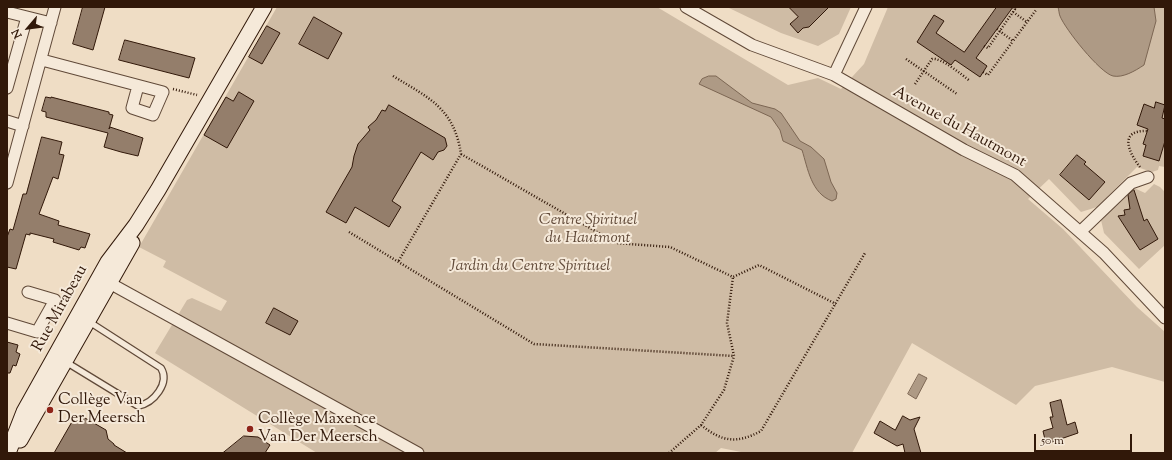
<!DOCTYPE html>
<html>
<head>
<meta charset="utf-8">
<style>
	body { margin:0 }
	#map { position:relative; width:1172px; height:460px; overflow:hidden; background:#efddc5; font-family:"Sorts Mill Goudy",serif }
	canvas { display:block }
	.frame { position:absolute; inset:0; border:8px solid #311809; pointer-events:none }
	.north { position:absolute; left:8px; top:8px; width:40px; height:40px; -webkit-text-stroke:3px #f5e9d9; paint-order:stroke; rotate:242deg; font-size:11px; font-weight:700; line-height:16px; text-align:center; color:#311809 }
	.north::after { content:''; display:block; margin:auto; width:14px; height:18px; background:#311809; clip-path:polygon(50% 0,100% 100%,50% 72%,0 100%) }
	.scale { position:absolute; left:1034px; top:434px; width:98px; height:18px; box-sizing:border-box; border:2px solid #311809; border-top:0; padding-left:5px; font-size:12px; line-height:14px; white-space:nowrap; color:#311809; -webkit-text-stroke:3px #f5e9d9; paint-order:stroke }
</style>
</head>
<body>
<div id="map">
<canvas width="1172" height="460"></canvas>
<div class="frame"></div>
<div class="north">N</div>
<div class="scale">50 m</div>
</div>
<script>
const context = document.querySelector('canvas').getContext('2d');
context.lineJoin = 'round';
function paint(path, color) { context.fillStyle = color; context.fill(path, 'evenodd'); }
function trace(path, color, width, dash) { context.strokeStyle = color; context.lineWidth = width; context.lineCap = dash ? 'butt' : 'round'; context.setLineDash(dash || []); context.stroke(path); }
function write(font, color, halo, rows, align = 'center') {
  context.font = font + ' "Sorts Mill Goudy",serif'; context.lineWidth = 4; context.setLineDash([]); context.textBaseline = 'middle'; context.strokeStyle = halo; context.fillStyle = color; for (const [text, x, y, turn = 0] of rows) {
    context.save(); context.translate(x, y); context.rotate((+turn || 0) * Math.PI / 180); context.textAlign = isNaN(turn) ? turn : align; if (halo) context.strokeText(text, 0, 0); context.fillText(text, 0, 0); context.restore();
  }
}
paint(new Path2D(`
	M277,7h380l131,78 30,-7 23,11 23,-25 24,-57h277v160l-6,-1 -1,4 -6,2 -15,-5 -40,40 -16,5 -32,-33 -21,20 35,30 74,78 28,25v50l-53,-15 -77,19 -19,19 -104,-62 -60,110h-106l-25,-5 -6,5h-398l-162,-100 32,-53 5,-2 29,13 6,-10 -64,-34 3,-6 -27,-14z
	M727,7h124l-12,27 -21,12 -37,-13z
	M1154,184l6,3 5,5v53l-26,24 -35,-36 -3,-13 33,-32 11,5z`), '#cfbca5');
const water = new Path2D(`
	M1058,7h96l2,14 -12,44c-9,6 -21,13 -31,11 -13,-3 -48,-47 -53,-60 -1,-2 -1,-6 -2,-9z
	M709,76h7l36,27 23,6 6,4 19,28 11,6 13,12 7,23 6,11 -1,6 -4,2c-21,-8 -24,-32 -30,-51l-19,-9 -3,-11 -9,-13 -72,-33 3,-5z
	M919,374l8,4 -11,21 -8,-5z`);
paint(water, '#ae9a85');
trace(water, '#7c6653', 1);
const building = new Path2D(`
	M83,7h22l-12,43 -20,-6z
	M789,7h40l-20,20 -6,1 -5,5 -8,-9 8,-7z
	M997,7h16l-37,51 11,8 -7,11 -25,-17 -4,5 -34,-23 17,-27 10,6 -8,12 28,19z
	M314,17l28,16 -14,26 -29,-15z
	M267,26l13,7 -18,31 -13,-7z
	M125,40l70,18 -6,20 -70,-18z
	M239,92l15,9 -27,47 -23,-13 22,-38 7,4z
	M46,97l5,1v-1l58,15v2l4,1 -4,14 1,-2 33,11 -5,18 -17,-4 -17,-5 4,-14 -62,-16v-5l-4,-1z
	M1156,102l9,3 -3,13 3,1v22l-6,20 -16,-5 3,-11 -3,-1 5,-15 -11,-4 7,-21 10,4z
	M389,105l56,33 2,8 -3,4 -6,2 -5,8 -12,-8 -29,49 9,6 -12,20 -34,-20 -9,16 -20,-11 26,-45 2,-11 4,-12 12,-14 -2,-3 8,-7 6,-10 3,1z
	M42,137l20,5 -3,12 5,1 -6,24 -5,-2 -14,37 20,7 -1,4 32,9 -5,14 -4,-1 -2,3 -26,-8 1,-3 -24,-6v2l-4,-1 -10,35 -9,-2v-30l3,-8 3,1 10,-36h3z
	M1077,155l9,7 -2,2 21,18 -16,18 -29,-25z
	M1134,190l10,31 3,-2 11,20 -18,11 -22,-34 7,-1 -1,-5 6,-1 -2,-14z
	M274,308l24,13 -8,14 -24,-12z
	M7,342l11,3 -2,7 4,2 -4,12 -3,-1 -3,8h-3z
	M1061,400l6,25 8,-3 3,11 -32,11 -3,-13 10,-3 -3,-11h3l-3,-14z
	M903,416l7,4 10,-3 -6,12 7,24h-16l-2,-9 -6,2 -23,-13 6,-12 15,9z
	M85,418l21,12 2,9 6,5v1l13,8h-73l19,-33z
	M244,436l14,1 12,8 -5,8h-42z`);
paint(building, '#947e6b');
trace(building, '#311809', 1);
const lane = new Path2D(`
	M66,362l72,44c16,-3 32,-23 23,-38l-73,-47`);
const street = new Path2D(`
	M686,7l66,38 82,30 130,75 51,25 89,78 61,65
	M7,12l44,11
	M42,60l121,32 -10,23 -21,-7 6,-22
	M834,75l32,-68
	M7,88l20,-71
	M7,121l16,5
	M7,183l48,-176
	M1081,231l50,-48 17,-6
	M104,280l314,173
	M7,323l30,9 18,-32 -27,-8`);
const secondary = new Path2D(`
	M20,440l112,-197
	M8,453l16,-41 84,-150 28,-37 22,-35 106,-183`);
trace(lane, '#604938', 8);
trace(street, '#604938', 13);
trace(secondary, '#311809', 17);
trace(new Path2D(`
	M1013,12l14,10
	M997,29l16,12 23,-31
	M984,46l4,2 27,-39 -2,-2
	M906,59l51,35
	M983,72l5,3 25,-34
	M393,76c36,22 61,32 68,78l-63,108
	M915,84l17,-25c9,-2 30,16 38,22
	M173,89l24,6
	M461,154l155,89 54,4 63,30 26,-12 77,39
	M1140,167c-11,-14 -22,-37 7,-36
	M349,232l185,112 200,12
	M701,425c21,17 36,19 60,6l104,-178
	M669,453l32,-28 23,-35 10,-34 -7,-33 6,-46`), '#311809', 2.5, [1, 2]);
trace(lane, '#f5e9d9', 5.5);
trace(street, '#f5e9d9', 11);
trace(secondary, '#f5e9d9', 15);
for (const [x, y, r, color] of [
	[50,410,4,"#8f2418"],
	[250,429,4,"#8f2418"]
]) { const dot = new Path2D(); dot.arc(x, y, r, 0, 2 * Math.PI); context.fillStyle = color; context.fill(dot); trace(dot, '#f5e9d9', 1.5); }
write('16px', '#311809', '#f5e9d9', [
	["Avenue du Hautmont",959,128,29],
	["Rue Mirabeau",61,309,-61]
]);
write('italic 16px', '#604938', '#f5e9d9', [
	["Centre Spirituel",588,221],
	["du Hautmont",588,239],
	["Jardin du Centre Spirituel",530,267]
]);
write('16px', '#311809', '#f5e9d9', [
	["Collège Van",58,401],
	["Der Meersch",58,419],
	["Collège Maxence",258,420],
	["Van Der Meersch",258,438]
], 'left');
</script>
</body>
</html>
